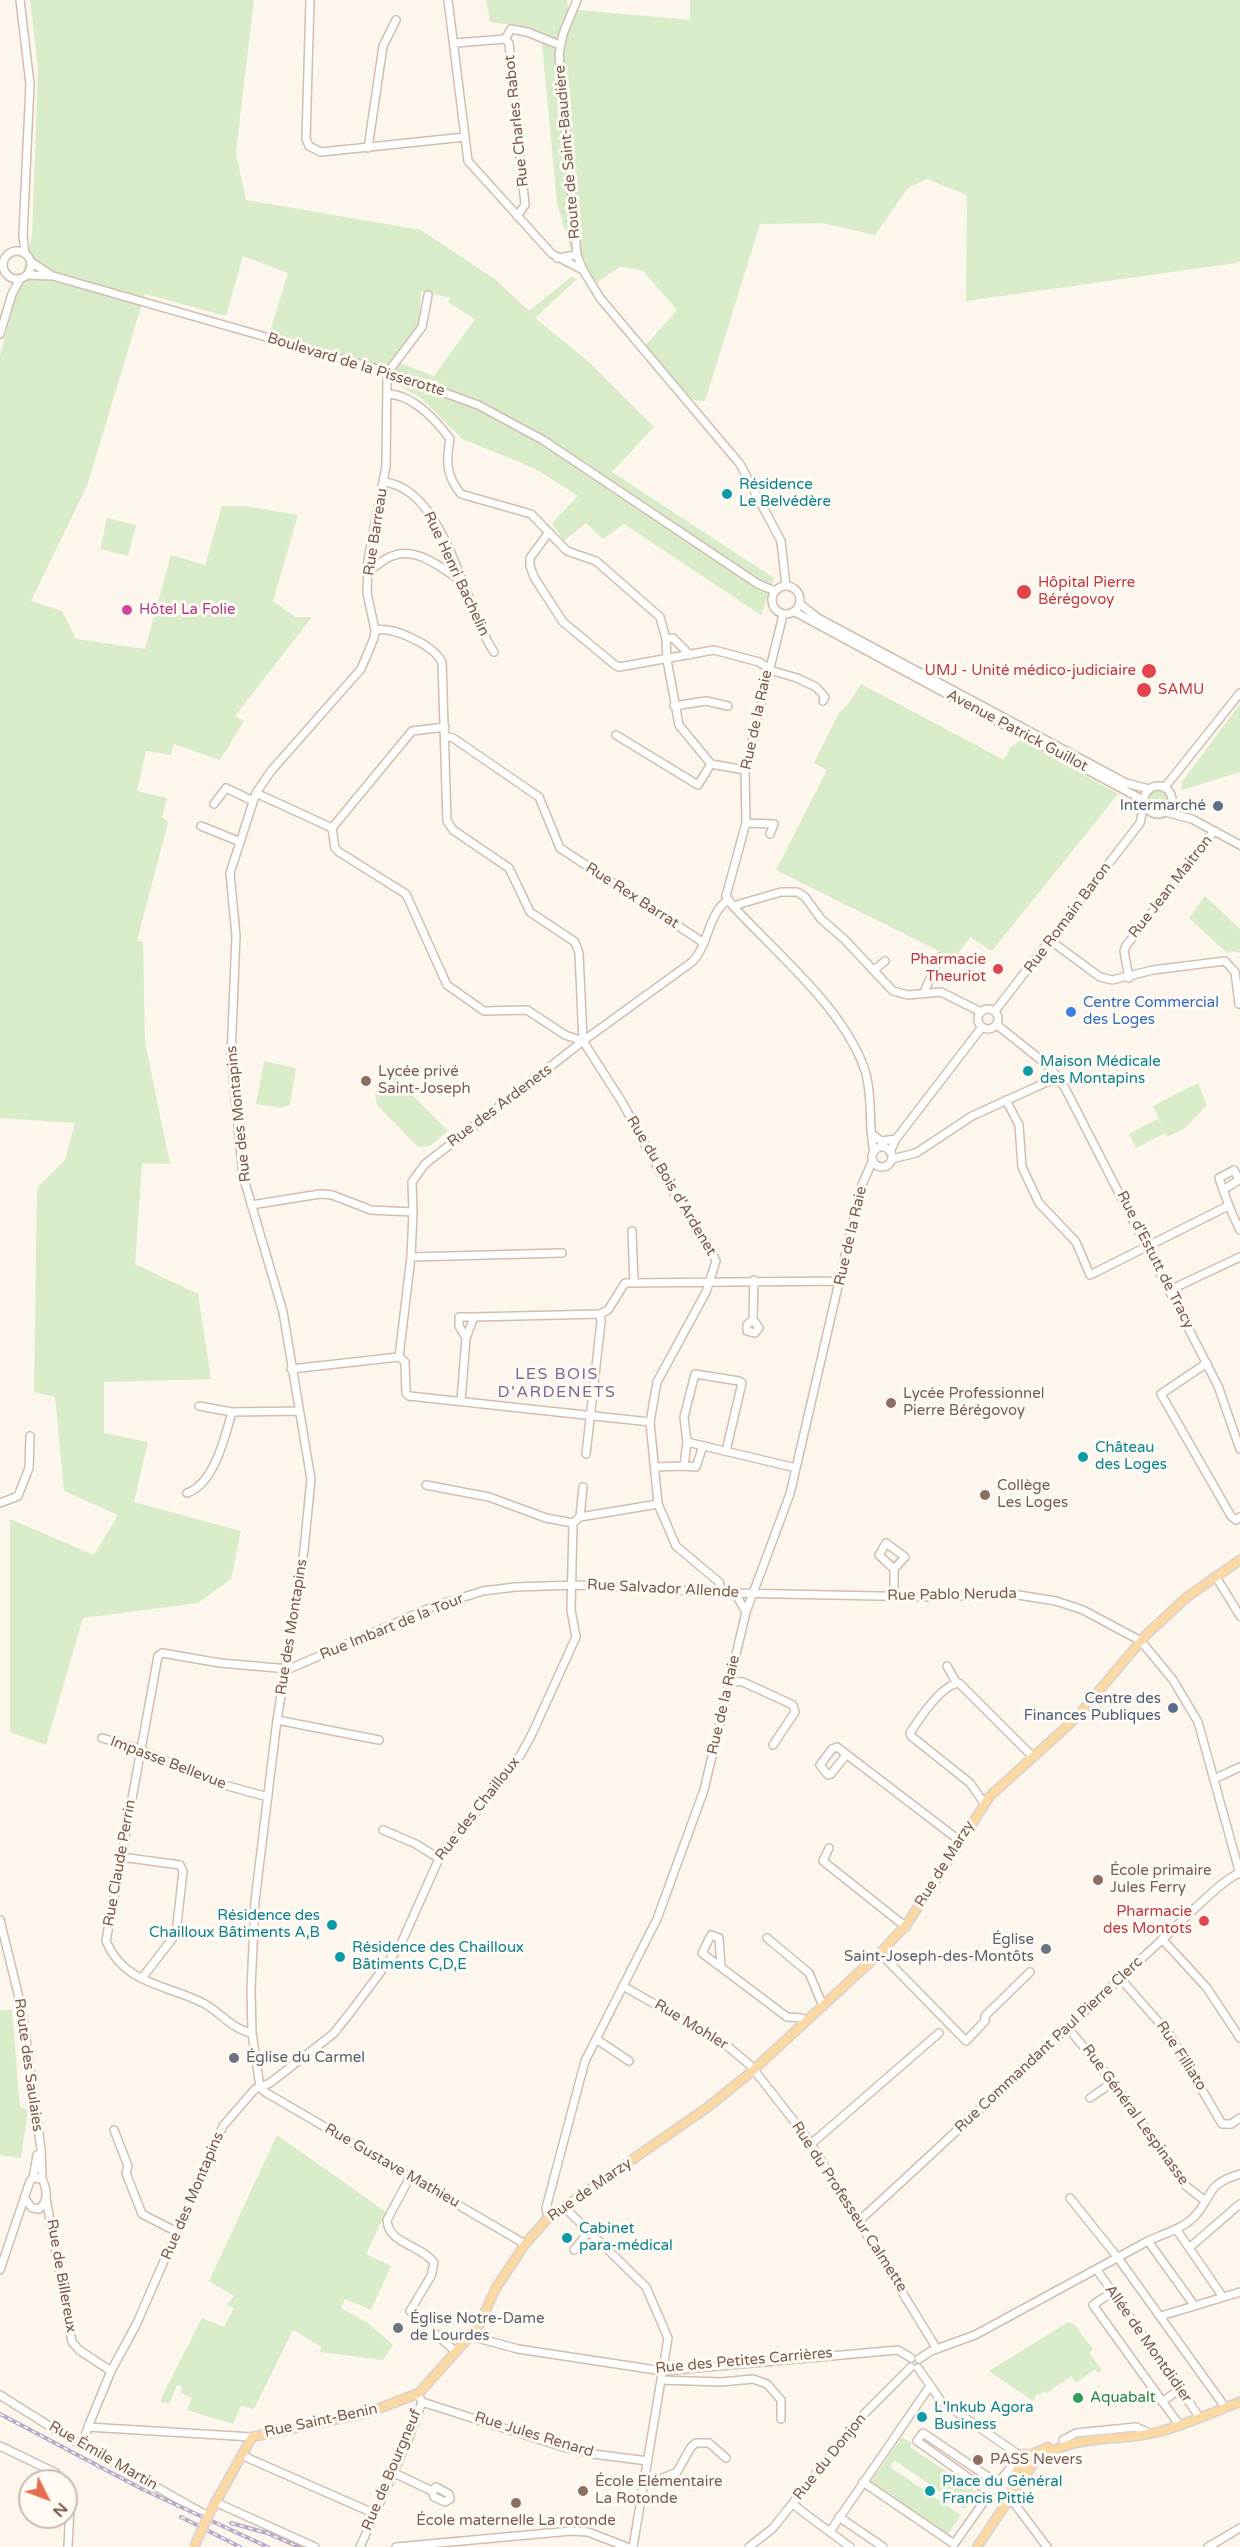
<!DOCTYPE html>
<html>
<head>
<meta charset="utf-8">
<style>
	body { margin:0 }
	#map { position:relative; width:1240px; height:2547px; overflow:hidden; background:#fdf6ec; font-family:"Varela Round",sans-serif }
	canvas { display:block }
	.north { position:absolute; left:18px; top:2469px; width:60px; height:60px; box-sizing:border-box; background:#fffaf3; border:2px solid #cabbb1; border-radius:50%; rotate:132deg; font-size:16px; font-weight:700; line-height:24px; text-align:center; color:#7a5c4d }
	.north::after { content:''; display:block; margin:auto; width:21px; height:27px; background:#e76f51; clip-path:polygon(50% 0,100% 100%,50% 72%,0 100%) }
</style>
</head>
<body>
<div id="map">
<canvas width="1240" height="2547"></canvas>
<div class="north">N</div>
</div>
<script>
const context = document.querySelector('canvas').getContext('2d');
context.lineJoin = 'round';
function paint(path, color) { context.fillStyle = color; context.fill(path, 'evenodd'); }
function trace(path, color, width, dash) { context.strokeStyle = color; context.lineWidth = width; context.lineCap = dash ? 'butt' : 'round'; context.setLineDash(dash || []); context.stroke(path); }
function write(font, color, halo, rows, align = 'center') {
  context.font = font + ' "Varela Round",sans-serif'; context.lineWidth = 6; context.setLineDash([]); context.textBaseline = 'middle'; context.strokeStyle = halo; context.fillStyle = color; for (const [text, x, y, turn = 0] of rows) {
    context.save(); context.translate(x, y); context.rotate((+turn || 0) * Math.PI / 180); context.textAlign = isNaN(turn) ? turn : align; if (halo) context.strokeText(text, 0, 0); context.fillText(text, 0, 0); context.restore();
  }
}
paint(new Path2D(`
	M30,0h224l-18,152 10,48 175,30 75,50 33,31 42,-34 6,2 -42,39 54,44 65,65 -42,45 162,106 -13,37 -137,-91 -21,15 -17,-16 -22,18 -12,-18 26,-27 -44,-28 -72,-29 -40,-40 -64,-39 -89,-26 19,-61 -45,-17 -17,60 -81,-22 -58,192 -56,115 31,10 14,28 69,10 26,-94 34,10 17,-59h24l52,9 -25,86 22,16h17l-77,99 9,5 -24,39 -46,-16 -3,11 -25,-4 -9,40 30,7 -5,19 6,5 -31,119 6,1 2,100 25,122 -28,-1 -7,101 63,30 13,85 -107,3v51l44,9 -14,60 107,29 -10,48 -33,24 -115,15 -37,127 -36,-13v-213l84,36 24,-40 -54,-24 -9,-94 -21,-5 3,-204 28,-28 10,-37 -75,-5v-763l32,-118 6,-168zM421,291l29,7 -1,5 26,16 -41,57 -40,-15 25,-36z
	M486,0h81l1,9 122,11v-20h550v261l-4,2 -270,38 1,-106 -40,-16 -19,9 -33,47 -53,-12 -62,1 -55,177 -12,-1 -48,-54 32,-36 -35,-40 -22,-3 -24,16 -26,-35 -13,-45 -16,-170 -19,-7 -32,-4z
	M107,518l29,7 -8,31 -28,-7z
	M861,684l143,76 7,-13 10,-7 97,54 -126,157 -22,-14 -12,17 -9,2 -173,-86 51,-100 -13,-7 25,-50 8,-7z
	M1240,704v68l-58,18 -1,-7z
	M1149 800a9 9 0 1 1 18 0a9 9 0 1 1-18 0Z
	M1205,896l35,33v24l-6,-2 -7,2 -38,-35z
	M264,1061l32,7 -6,37 -9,3 -25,-4z
	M391,1074l57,57 -18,15 -12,1 -41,-42 -2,-11z
	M1198,1083l9,22 -23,24 -17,8 -2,-4 -29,15 -7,-14 29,-15 6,10 -11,-23z
	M0,2010h12l8,97 8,3 -7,48 -21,-3z
	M277,2135l109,77 -20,42 25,12 -20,44 -26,-11 -4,9 27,15 25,22 -10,15 -63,-8 2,-5 -29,-17 -39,79 -13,-3 -8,18 -46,-14 5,-12 -11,-5 1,-7 -5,-1 -8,19 -8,-2v-4l41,-80 22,9 10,-19 -7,-3 7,-9 -25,-15z
	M1068,2322l6,2 19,25 -4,4 13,17 -4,3 -3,-4 -19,14 -5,-7 -24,17 -4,-2 -3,4 -3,-1 -4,7 -44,-30z
	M902,2437l10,6 -2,4 67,45 -12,17 -71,-49 -4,7 71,48 -16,23 -77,-52z`), '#d8ecc9');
const minor = new Path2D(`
	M20,0l10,84 -7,151 2,19
	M310,0l-4,139 3,7 12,6 144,-15
	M448,0l20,161 84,93 31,16
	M577,0l-14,34 -4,20 18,201 6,15 17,28 140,166 41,77 5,45
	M505,39l4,4 16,162 -8,11
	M505,39l6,-10 16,3 33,13
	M455,43l50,-4
	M368,148l15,-102 13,-26
	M3 265a14 14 0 1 1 28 0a14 14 0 1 1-28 0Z
	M557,258l20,-3
	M31,262l20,13
	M27,275l26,1 335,96 90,33 65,35 215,144 17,7
	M0,334l12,-40 8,-15
	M387,394c25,0 49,26 63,45 -4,22 -4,37 11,55l70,20 36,37 29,10 64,56 6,22 1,21 12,65 32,39 34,6
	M384,482c62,7 80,126 110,170
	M549,532l-19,26v8l4,11 29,45 52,43 4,2 95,-17 45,12 14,9 24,7 19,9 9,10 -2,4
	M368,570c8,-2 15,-11 24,-14 24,-10 50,12 69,25
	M772 600a14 14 0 1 1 28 0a14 14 0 1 1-28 0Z
	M800,604l18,14 308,165 23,6
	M795,612l348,188
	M783,615l-38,155 1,53 -20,73 7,10c43,47 115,106 133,168 7,26 2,52 8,78
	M375,630c20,-3 58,15 67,32l5,159 6,9 56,38 21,44 45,30 4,11 4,88 39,61 37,68 50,76 7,15 -10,31 -49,90 -7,40 8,82 18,42 43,36 3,9
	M666,639l7,-1 17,17
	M674,706l32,-5 22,5
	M616,735l82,50 13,-21
	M445,736l8,2 86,59 21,51 144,95
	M1144 800a14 14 0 1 1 28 0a14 14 0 1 1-28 0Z
	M1165,787l75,-94
	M256,793l76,35
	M214,804l12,-16 27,13
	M1165,812l27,7 48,26
	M746,823l28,1 -4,10
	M201,826l37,15
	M332,828l3,20 4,4 67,42 41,91 37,26 43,-1 38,25 18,6
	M332,828l80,-97 33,-4
	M733,906l48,-14h16l8,5 16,22 23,20 49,52 15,4 33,-3 40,20
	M1051,941l49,36 12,3 41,-10 72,-9 10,11 4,32
	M874,970l11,-9
	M1129,978l-5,-27 2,-5 88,-115
	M924,992l16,-35
	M978 1019a10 10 0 1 1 20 0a10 10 0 1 1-20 0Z
	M995,1011l145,-188 4,-19
	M997,1025l54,43 14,20 153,298 22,63
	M1006,1100l13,25 3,42 17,36 37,39 14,33 138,-69
	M872,1134l9,7 15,-2
	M872 1157a10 10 0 1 1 20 0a10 10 0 1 1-20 0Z
	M890,1152l6,-13 86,-112
	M892,1159l24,-6 56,-37 86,-39
	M1223,1190l16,-10 -5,-10 -15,8c6,18 12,35 21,52
	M251,1205l69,-11 12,1 39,15 42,2 -1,-30 13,-18 158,-123 109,-79c17,-17 16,-49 36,-62
	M632,1231l2,52
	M411,1257l151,-4
	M1170,1290l70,-33
	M600,1314l8,-4 17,-27 215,-2
	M753,1319l6,9 -4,5 -8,-2v-6l6,-6 1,-39
	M466,1338l-7,-12v-9h15
	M399,1357l6,5 1,31 3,3 241,26
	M1207,1363l-46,31 70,122 5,4 4,-3
	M291,1369l108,-12 12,-100 2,-45
	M461,1401l5,-63 8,-21 126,-3 1,8 -15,132
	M199,1406l33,6 67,-1
	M687,1442l109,26
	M684,1466l12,1 7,-21
	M655,1467l29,-1 3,-24 -3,-25 11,-43 44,7 3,2 -16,68
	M426,1485l63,12 57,21 27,5
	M187,1493c27,-9 38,-56 45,-81
	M0,1503l18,-7 11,-28 1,-32
	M580,1517l78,-13
	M1216,1577l24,39
	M735,1593l11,19
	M894,1596v-27l11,-12 -19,-14 -7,12 15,14
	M947,1666l9,16
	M729,1681l14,1 50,23 2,7 -22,33
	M277,1720l102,20
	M102,1738l34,10 81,35 51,14
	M846,1755l-15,19 -3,1 -8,-10 12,-16 5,-2 123,94
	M1214,1779l26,-12
	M984,1803l-14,-20 -59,-47 -1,-3c9,-14 32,-49 49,-50l73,73
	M383,1830l33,14 22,14
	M829,1848l-6,13 83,66
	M121,1857l59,8 3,6 -7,63 -34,44
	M0,1920l22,90 19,139 1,30
	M767,1938l42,35 14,33
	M1162,1939l45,49 33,50
	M880,1953l86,88 19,-20v-5l45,-44
	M721,1967l-2,-29 -8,-3 -9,18 85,64 15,1 4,4
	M1120,1978l50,57 52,89h9l9,-6
	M623,1986l103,59 25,21 57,73 129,210
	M1067,2027l46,55 73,104 18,14
	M252,2033c-19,-3 -31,-20 -47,-29 -37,-20 -80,-18 -99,-63l52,-285 4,-3 58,10 69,6 143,-62 51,-16 32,-4 61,-2 159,8 190,4 87,-3 44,7 27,9 58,31 32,39 25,42 42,152
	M596,2039l33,22
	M260,2087l-8,-54 -1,-43 4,-89 22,-181 27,-170 7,-71 -28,-167 -40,-136 -12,-120 5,-120 -6,-63 26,-80 15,-22 90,-102 13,-31 1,-8 -8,-37 1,-33 18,-94 1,-85 1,-9 34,-45 6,-32
	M260,2087l5,5 260,152
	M1090,2098l23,-16
	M114,2130l14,36 -2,7 16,41 35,18
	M811,2144l128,-111
	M410,2177l-23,43c1,24 35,25 47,43l-3,13 -21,35 46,41
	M33,2178l4,-23
	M46,2198l26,144 7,8 32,21
	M1070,2198l48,60 107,149
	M564,2207l82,80 22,51 -35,209
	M548,2218l-2,-10 39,-147 72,-142 47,-129 42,-178 44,-118 71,-307 12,-27
	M860,2220c102,-93 202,-189 304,-282 14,-13 60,-61 76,-65
	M1176,2229l47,68
	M1148,2241l46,64
	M1189,2248l51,-44
	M574,2250l15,-19
	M0,2270l30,-89 3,-3 9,1c5,10 7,22 -3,30l-7,-1 -6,-8
	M1097,2270l103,148
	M1112,2292l-19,13 87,121
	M1161,2316l79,-24
	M470,2336l48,13 145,22 235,-21 13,8
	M919,2359l12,-8 44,-16 173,-94c15,-7 34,-12 46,-24 19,-20 11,-33 46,-43
	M918,2368l23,33 78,54
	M661,2380l60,2 32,-3 14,5 14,16v19
	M0,2395l62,39 146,82
	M422,2402l141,45 30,7 55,7
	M1162,2402l18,-13
	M88,2427l23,-56 25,-46 87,-199 32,-37 15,-6 63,-49 17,-21 50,-67 42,-94 25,-28 54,-70 10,-18 45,-99 -5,-27 2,-87 7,-6 3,-30
	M1063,2440l13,-7 60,-6 13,6
	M82,2445l6,-18 164,10
	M0,2446l56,27 7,8
	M241,2455l132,58
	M392,2472l40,19 2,6 11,5 5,-3 -1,-5 -13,-7 -4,4
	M863,2482l91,62 36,-51 26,-32
	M644,2483l4,1 29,-12 14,-25 5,-4h13l17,15
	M66,2488l4,19 -2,40
	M990,2493l-73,-52 6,-8 74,50
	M1008,2499l6,4 33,44
	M215,2502l100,45
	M793,2504c19,16 38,28 57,43
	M839,2517l44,30
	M831,2530l99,-144
	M360,2547l48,-107 14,-38 -2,-4
	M396,2547l175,-16 17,1 39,15
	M749,2547l24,-19 87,-110 51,-51
	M1208,2547l32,-19`);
const major = new Path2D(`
	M1016 2462a8 8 0 1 1 16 0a8 8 0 1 1-16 0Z
	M1029,2455l19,-8
	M1032,2465c36,-33 82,-22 126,-33 28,-7 55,-20 82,-30
	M1011,2493l7,-26
	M208,2516l44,-79 115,-24 52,-20 59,-66 18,-39 29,-44 23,-26 160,-111 42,-34 130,-120 27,-29 83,-128 85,-77 72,-85 40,-37 53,-37
	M977,2547l54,-80`);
trace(minor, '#d1beb0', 10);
trace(major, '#dad1cd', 11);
trace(minor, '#fff', 7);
trace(major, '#fbd9a5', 8);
const rail = new Path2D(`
	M0,2414l142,75 126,58
	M181,2517l59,30
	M231,2523l36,10 32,14`);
trace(rail, '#b9a8c9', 4);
trace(rail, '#fffaf3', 1.5, [4.5]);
const majorBridge = new Path2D(`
	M194,2547l14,-31`);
trace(majorBridge, '#dad1cd', 11, []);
trace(majorBridge, '#fbd9a5', 8);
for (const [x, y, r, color] of [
	[727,494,6,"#0f9aa8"],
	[1024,592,8,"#e0444e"],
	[127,610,6,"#d1479c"],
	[1149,671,8,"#e0444e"],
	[1144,690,8,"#e0444e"],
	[1218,806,6,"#5c6f8a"],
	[998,969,6,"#e0444e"],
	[1071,1012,6,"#3f7fe0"],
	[1028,1071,6,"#0f9aa8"],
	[366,1081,6,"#8d6e63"],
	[891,1403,6,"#8d6e63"],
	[1083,1457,6,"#0f9aa8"],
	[985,1495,6,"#8d6e63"],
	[1173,1708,6,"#5c6f8a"],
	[1098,1880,6,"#8d6e63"],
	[1204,1921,6,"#e0444e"],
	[332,1925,6,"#0f9aa8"],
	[1046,1949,6,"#6b7280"],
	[340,1957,6,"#0f9aa8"],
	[234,2058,6,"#6b7280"],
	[567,2238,6,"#0f9aa8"],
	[398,2328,6,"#6b7280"],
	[1078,2398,6,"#2e9e5b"],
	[922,2417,6,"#0f9aa8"],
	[978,2460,6,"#8d6e63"],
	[583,2491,6,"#8d6e63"],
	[930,2491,6,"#0f9aa8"],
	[516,2503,6,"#8d6e63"]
]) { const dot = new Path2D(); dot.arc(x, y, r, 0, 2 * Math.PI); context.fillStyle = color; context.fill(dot); trace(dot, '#fffaf3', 2); }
write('15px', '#7a5c4d', '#fffaf3', [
	["Rue Charles Rabot",517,121,-96],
	["Route de Saint-Baudière",568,152,-95],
	["Boulevard de la Pisserotte",356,365,17],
	["Rue Barreau",376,532,-81],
	["Rue Henri Bachelin",456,574,65],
	["Rue de la Raie",757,720,-78],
	["Avenue Patrick Guillot",1017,731,28],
	["Rue Jean Maitron",1171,887,-52],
	["Rue Rex Barrat",632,896,33],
	["Rue Romain Baron",1068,918,-53],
	["Rue des Ardenets",500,1106,-37],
	["Rue des Montapins",239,1114,-96],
	["Rue du Bois d'Ardenet",671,1186,59],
	["Rue de la Raie",851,1236,-77],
	["Rue d'Estutt de Tracy",1155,1260,63],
	["Rue Salvador Allende",663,1589,3],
	["Rue Pablo Neruda",952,1595,-1],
	["Rue des Montapins",292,1627,-81],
	["Rue Imbart de la Tour",392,1627,-22],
	["Rue de la Raie",724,1705,-77],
	["Impasse Bellevue",168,1763,21],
	["Rue des Chailloux",478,1809,-52],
	["Rue Claude Perrin",120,1863,-80],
	["Rue de Marzy",945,1864,-58],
	["Rue Mohler",691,2025,31],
	["Rue Commandant Paul Pierre Clerc",1049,2045,-43],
	["Rue Filliato",1181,2056,57],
	["Route des Saulaies",28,2065,82],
	["Rue Général Lespinasse",1135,2115,54],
	["Rue Gustave Mathieu",392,2166,30],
	["Rue de Marzy",590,2190,-35],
	["Rue des Montapins",193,2196,-67],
	["Rue du Professeur Calmette",849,2207,57],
	["Rue de Billereux",61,2276,80],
	["Allée de Montdidier",1148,2344,55],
	["Rue des Petites Carrières",744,2361,-5],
	["Rue Saint-Benin",321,2421,-12],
	["Rue Jules Renard",534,2435,17],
	["Rue Émile Martin",103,2456,30],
	["Rue du Donjon",830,2457,-51],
	["Rue de Bourgneuf",392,2470,-67]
]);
write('15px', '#0d838f', '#fffaf3', [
	["Résidence",739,485],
	["Le Belvédère",739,502],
	["Maison Médicale",1040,1062],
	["des Montapins",1040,1079],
	["Château",1095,1448],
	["des Loges",1095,1465],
	["Résidence des",320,1916,"right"],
	["Chailloux Bâtiments A,B",320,1933,"right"],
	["Résidence des Chailloux",352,1948],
	["Bâtiments C,D,E",352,1965],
	["Cabinet",579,2229],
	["para-médical",579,2246],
	["L'Inkub Agora",934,2408],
	["Business",934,2425],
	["Place du Général",942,2482],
	["Francis Pittié",942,2499]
], 'left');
write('15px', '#be3a42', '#fffaf3', [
	["Hôpital Pierre",1038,583,"left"],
	["Bérégovoy",1038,600,"left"],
	["UMJ - Unité médico-judiciaire",1136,671],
	["SAMU",1158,690,"left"],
	["Pharmacie",986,960],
	["Theuriot",986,977],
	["Pharmacie",1192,1912],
	["des Montots",1192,1929]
], 'right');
write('15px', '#b23c85', '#fffaf3', [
	["Hôtel La Folie",139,610]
], 'left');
write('15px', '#4e5e75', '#fffaf3', [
	["Intermarché",1206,806],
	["Centre des",1161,1699],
	["Finances Publiques",1161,1716]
], 'right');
write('15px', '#366cbe', '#fffaf3', [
	["Centre Commercial",1083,1003],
	["des Loges",1083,1020]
], 'left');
write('15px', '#785e54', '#fffaf3', [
	["Lycée privé",378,1072],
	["Saint-Joseph",378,1089],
	["Lycée Professionnel",903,1394],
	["Pierre Bérégovoy",903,1411],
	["Collège",997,1486],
	["Les Loges",997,1503],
	["École primaire",1110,1871],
	["Jules Ferry",1110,1888],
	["PASS Nevers",990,2460],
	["École Elémentaire",595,2482],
	["La Rotonde",595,2499],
	["École maternelle La rotonde",516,2521,"center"]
], 'left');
write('15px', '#5b616d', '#fffaf3', [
	["Église",1034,1940,"right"],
	["Saint-Joseph-des-Montôts",1034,1957,"right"],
	["Église du Carmel",246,2058],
	["Église Notre-Dame",410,2319],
	["de Lourdes",410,2336]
], 'left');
write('15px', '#27864d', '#fffaf3', [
	["Aquabalt",1090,2398]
], 'left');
context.letterSpacing = '1.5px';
write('16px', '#846695', '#fffaf3', [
	["LES BOIS",557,1375],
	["D'ARDENETS",557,1393]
]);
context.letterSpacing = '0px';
</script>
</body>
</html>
